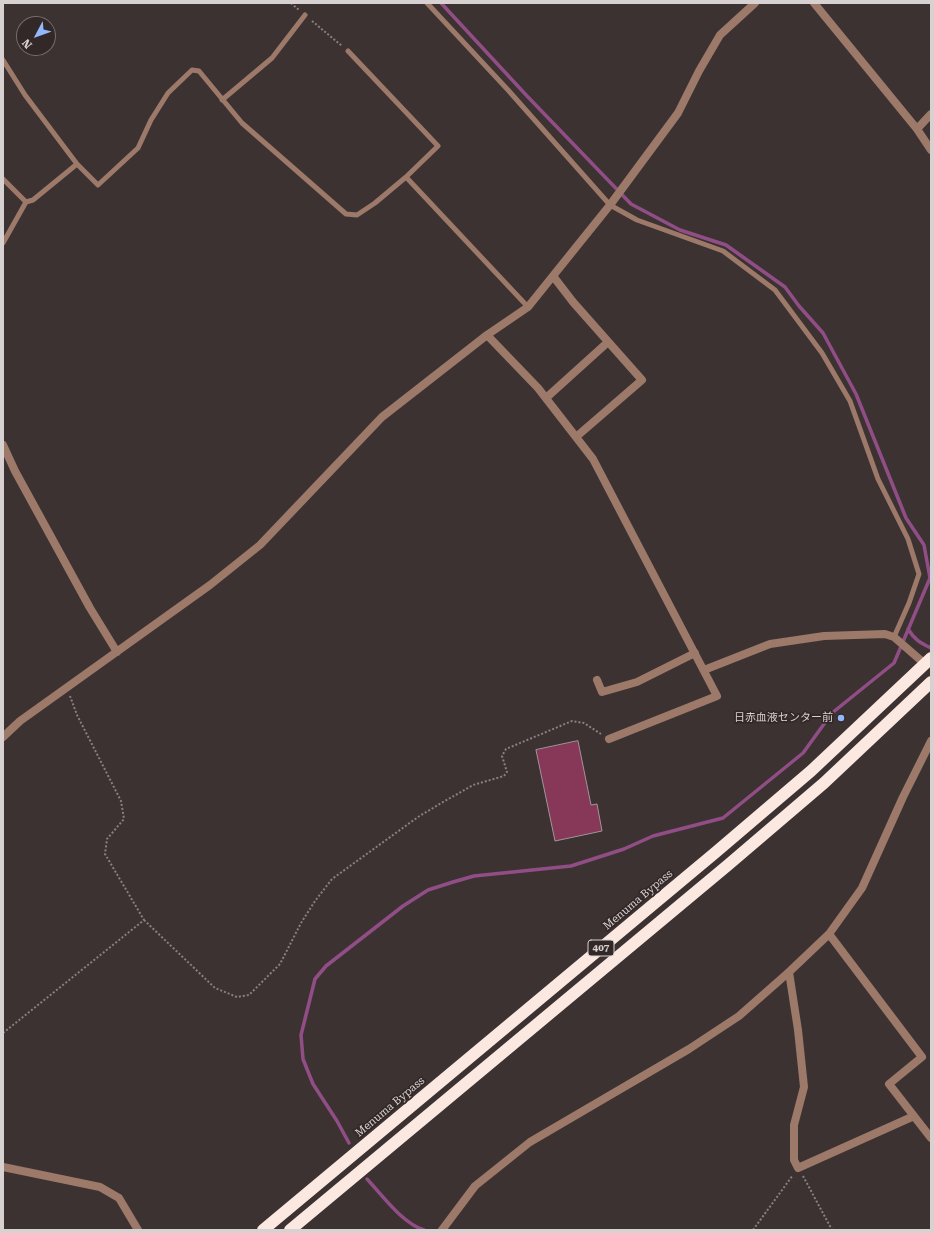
<!DOCTYPE html>
<html>
<head>
<meta charset="utf-8">
<style>
	body { margin:0 }
	#map { position:relative; width:934px; height:1233px; overflow:hidden; background:#3d3232; font-family:"Roboto Serif",serif }
	canvas { display:block }
	.frame { position:absolute; inset:0; border:4px solid #d8d1d1; pointer-events:none }
	.north { position:absolute; left:16px; top:16px; width:40px; height:40px; box-sizing:border-box; background:#332828; border:1px solid #756c6c; border-radius:50%; rotate:229deg; font-size:11px; font-weight:700; line-height:16px; text-align:center; color:#d8d1d1 }
	.north::after { content:''; display:block; margin:auto; width:14px; height:18px; background:#91b8fd; clip-path:polygon(50% 0,100% 100%,50% 72%,0 100%) }
</style>
</head>
<body>
<div id="map">
<canvas width="934" height="1233"></canvas>
<div class="frame"></div>
<div class="north">N</div>
</div>
<script>
const context = document.querySelector('canvas').getContext('2d');
context.lineJoin = 'round';
function trace(path, color, width, dash) { context.strokeStyle = color; context.lineWidth = width; context.lineCap = dash ? 'butt' : 'round'; context.setLineDash(dash || []); context.stroke(path); }
function paint(path, color) { context.fillStyle = color; context.fill(path, 'evenodd'); }
function write(font, color, halo, rows, align = 'center') {
  context.font = font + ' "Roboto Serif","Noto Sans JP",serif'; context.lineWidth = 3.5; context.setLineDash([]); context.textBaseline = 'middle'; context.strokeStyle = halo; context.fillStyle = color; for (const [text, x, y, turn = 0] of rows) {
    context.save(); context.translate(x, y); context.rotate((+turn || 0) * Math.PI / 180); context.textAlign = isNaN(turn) ? turn : align; if (halo) context.strokeText(text, 0, 0); context.fillText(text, 0, 0); context.restore();
  }
}
trace(new Path2D(`
	M908,629c6,10 12,14 23,19
	M349,1143l-12,-22 -24,-37 -10,-25 -2,-24 14,-56 11,-13 77,-60 25,-16 25,-8 21,-6 97,-10 53,-17 29,-13 70,-18 80,-65 29,-40 62,-50 36,-85 -6,-33 -18,-27 -50,-124 -33,-61 -24,-27 -14,-19 -59,-42 -46,-15 -49,-26 -104,-108 -86,-93
	M367,1179c15,16 35,44 57,51`), '#914e86', 3.5);
const building = new Path2D(`
	M578,741l13,64 6,-1 5,27 -47,10 -19,-91z`);
paint(building, '#873758');
trace(building, '#a29599', 1);
trace(new Path2D(`
	M291,3l8,7
	M312,21l30,25
	M144,920l71,68 22,9 12,-2 31,-31 21,-41 14,-22 17,-22 86,-62 20,-12 35,-20 31,-9 3,-4 -5,-16 4,-7 66,-28 12,2 17,11
	M3,1033l141,-113 -39,-66 2,-15 17,-20 -3,-18 -44,-86 -7,-19
	M803,1176l29,54
	M753,1230l40,-55`), '#898080', 2, [2, 2]);
trace(new Path2D(`
	M427,3l81,87 102,115 27,15 86,31 52,39 47,63 28,48 28,78 30,60 11,35 -10,29 -15,34
	M348,51l90,95 -32,31 122,130
	M3,60l22,35 52,69
	M222,100l50,-42 33,-43
	M3,179l23,23
	M3,243l23,-41 7,-2 44,-36 21,21 40,-37 13,-28 17,-27 24,-23 7,1 43,52 104,91 11,1 18,-12 31,-26`), '#9d7969', 5);
trace(new Path2D(`
	M814,3l103,126 14,21
	M917,129l14,-15
	M553,276l20,26 69,78 -66,57
	M487,335l51,53 55,71 124,237 -108,43
	M546,398l62,-56
	M3,445l12,26 75,137 27,44
	M704,670l66,-26 54,-8 61,-2 9,3 31,27
	M597,680l5,12 35,-10 58,-29
	M3,737l17,-16 190,-136 50,-40 122,-128 105,-82 41,-28 82,-102 68,-92 21,-42 21,-36 35,-32
	M829,934l93,123 -33,27 42,54
	M789,972l9,58 6,57 -10,38v35l4,8 116,-52
	M3,1167l97,20 19,11 19,32
	M442,1230l33,-44 55,-44 159,-93 50,-33 50,-44 40,-38 33,-46 41,-91 28,-56`), '#9d7969', 8);
trace(new Path2D(`
	M263,1230l453,-378 95,-81 120,-113
	M290,1230l438,-365 96,-82 107,-101`), '#fbe9e1', 12);
for (const [x, y, r, color] of [
	[841,718,4,"#91b8fd"]
]) { const dot = new Path2D(); dot.arc(x, y, r, 0, 2 * Math.PI); context.fillStyle = color; context.fill(dot); trace(dot, '#332828', 1.5); }
for (const [x, y, w] of [
	[601,948,26]
]) { const box = new Path2D(); box.roundRect(x - w / 2, y - 8, w, 16, 3); context.fillStyle = '#332828'; context.fill(box); trace(box, '#d8d1d1', 1); }
write('bold 10px', '#d8d1d1', null, [
	["407",601,948]
]);
write('11px', '#d8d1d1', '#332828', [
	["日赤血液センター前",833,718]
], 'right');
write('11px', '#d8d1d1', '#332828', [
	["Menuma Bypass",638,900,-40],
	["Menuma Bypass",390,1107,-40]
]);
</script>
</body>
</html>
